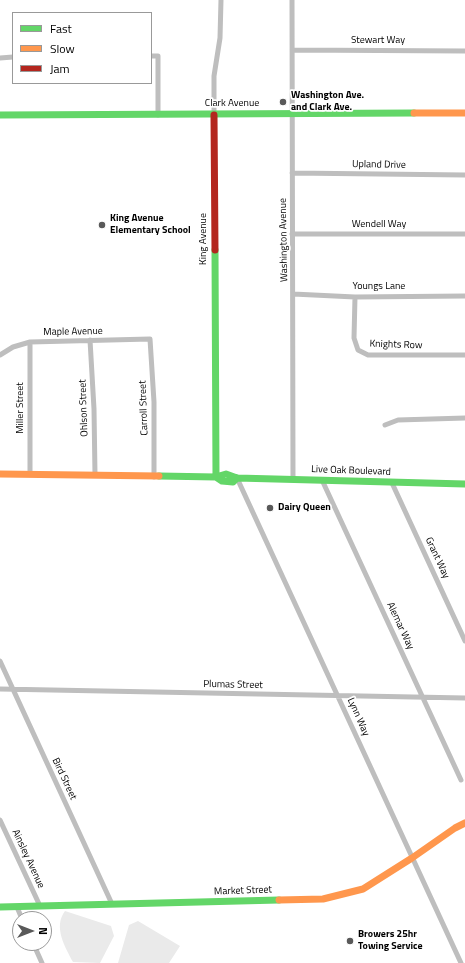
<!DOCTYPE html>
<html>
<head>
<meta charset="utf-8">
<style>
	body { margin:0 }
	#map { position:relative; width:465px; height:963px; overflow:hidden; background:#fff; font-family:"Titillium Web",sans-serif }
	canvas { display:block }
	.legend { position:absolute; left:12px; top:12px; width:140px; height:72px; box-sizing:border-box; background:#fff; border:1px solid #999; margin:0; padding:5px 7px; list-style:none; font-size:12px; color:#000 }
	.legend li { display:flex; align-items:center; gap:8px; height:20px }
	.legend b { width:20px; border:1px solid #999 }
	.north { position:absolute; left:12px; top:911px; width:40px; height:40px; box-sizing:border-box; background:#fff; border:1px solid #999; border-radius:50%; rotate:90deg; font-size:11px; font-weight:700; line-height:16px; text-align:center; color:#000 }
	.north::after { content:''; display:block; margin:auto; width:14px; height:18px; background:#595959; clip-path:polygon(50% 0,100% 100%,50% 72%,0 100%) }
</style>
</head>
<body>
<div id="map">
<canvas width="465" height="963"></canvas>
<ul class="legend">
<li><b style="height:5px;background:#63d668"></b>Fast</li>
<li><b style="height:5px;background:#ff974d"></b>Slow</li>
<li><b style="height:5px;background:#b3261e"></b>Jam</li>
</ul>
<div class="north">N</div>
</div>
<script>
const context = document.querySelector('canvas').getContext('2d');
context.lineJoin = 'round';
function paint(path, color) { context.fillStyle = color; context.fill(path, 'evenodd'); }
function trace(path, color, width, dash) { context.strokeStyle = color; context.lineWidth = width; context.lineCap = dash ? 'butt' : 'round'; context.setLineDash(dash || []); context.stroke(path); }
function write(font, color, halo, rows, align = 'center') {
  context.font = font + ' "Titillium Web",sans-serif'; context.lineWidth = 3.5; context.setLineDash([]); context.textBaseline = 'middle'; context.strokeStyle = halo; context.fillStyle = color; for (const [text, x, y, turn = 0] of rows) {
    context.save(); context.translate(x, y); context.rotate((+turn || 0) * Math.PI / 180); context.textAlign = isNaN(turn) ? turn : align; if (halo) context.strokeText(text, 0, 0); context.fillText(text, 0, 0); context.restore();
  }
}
paint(new Path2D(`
	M65,911l46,15 3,10 -14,27 -27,-1c-8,-15 -20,-35 -8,-51z
	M138,921l42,25 -11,17h-51l11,-38z`), '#eaeaea');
trace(new Path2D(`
	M292,0l1,479
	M292,50l173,1
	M151,56h7v59
	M0,58l13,-1
	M214,115v-39l6,-38 1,-38
	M292,173l173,2
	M292,234h173
	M293,294l62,3 110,-1
	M355,297l-1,41 4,12 10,5h97
	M90,340l4,69 1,66
	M30,342v132
	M0,355l13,-8 17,-5 120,-3 4,63v75
	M385,425l13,-5 67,-2
	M237,478l224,485
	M322,480l139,300
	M392,483l73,158
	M0,661l112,243
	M0,689l465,9
	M0,820l40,86
	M17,907l5,12
	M33,943l9,20`), '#bebebe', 5);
trace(new Path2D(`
	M0,115l414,-2
	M215,250l1,227
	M159,476l57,1 10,-3 11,4 228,6
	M216,477l6,4 11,1 4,-4
	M0,907l279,-7`), '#63d668', 7);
trace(new Path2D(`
	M414,113h51
	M0,474l159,2
	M279,900l44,-1 40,-10 49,-31 43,-30 10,-5`), '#ff974d', 7);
trace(new Path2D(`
	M214,115l1,135`), '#b3261e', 7);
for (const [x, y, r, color] of [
	[283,102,4,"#595959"],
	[102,225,4,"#595959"],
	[270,508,4,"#595959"],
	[350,941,4,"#595959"]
]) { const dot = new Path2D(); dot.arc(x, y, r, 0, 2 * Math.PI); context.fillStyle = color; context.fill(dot); trace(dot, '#fff', 1.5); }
write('10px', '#000', '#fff', [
	["Stewart Way",378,41],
	["Clark Avenue",232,104],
	["Upland Drive",379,165,1],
	["Wendell Way",379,225],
	["King Avenue",204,239,-90],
	["Washington Avenue",284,240,-91],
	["Youngs Lane",379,287],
	["Maple Avenue",73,332,-1],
	["Knights Row",396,345,2],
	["Miller Street",21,408,-90],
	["Ohlson Street",84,408,-92],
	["Carroll Street",144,408,-92],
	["Live Oak Boulevard",351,471,2],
	["Grant Way",437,558,65],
	["Alemar Way",400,626,65],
	["Plumas Street",233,685,1],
	["Lynn Way",358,717,66],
	["Bird Street",64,779,65],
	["Ainsley Avenue",28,859,65],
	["Market Street",243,891,-2]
]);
write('bold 10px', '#000', '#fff', [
	["Washington Ave.",291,96],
	["and Clark Ave.",291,108],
	["King Avenue",110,219],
	["Elementary School",110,231],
	["Dairy Queen",278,508],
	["Browers 25hr",358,935],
	["Towing Service",358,947]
], 'left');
</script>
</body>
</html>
